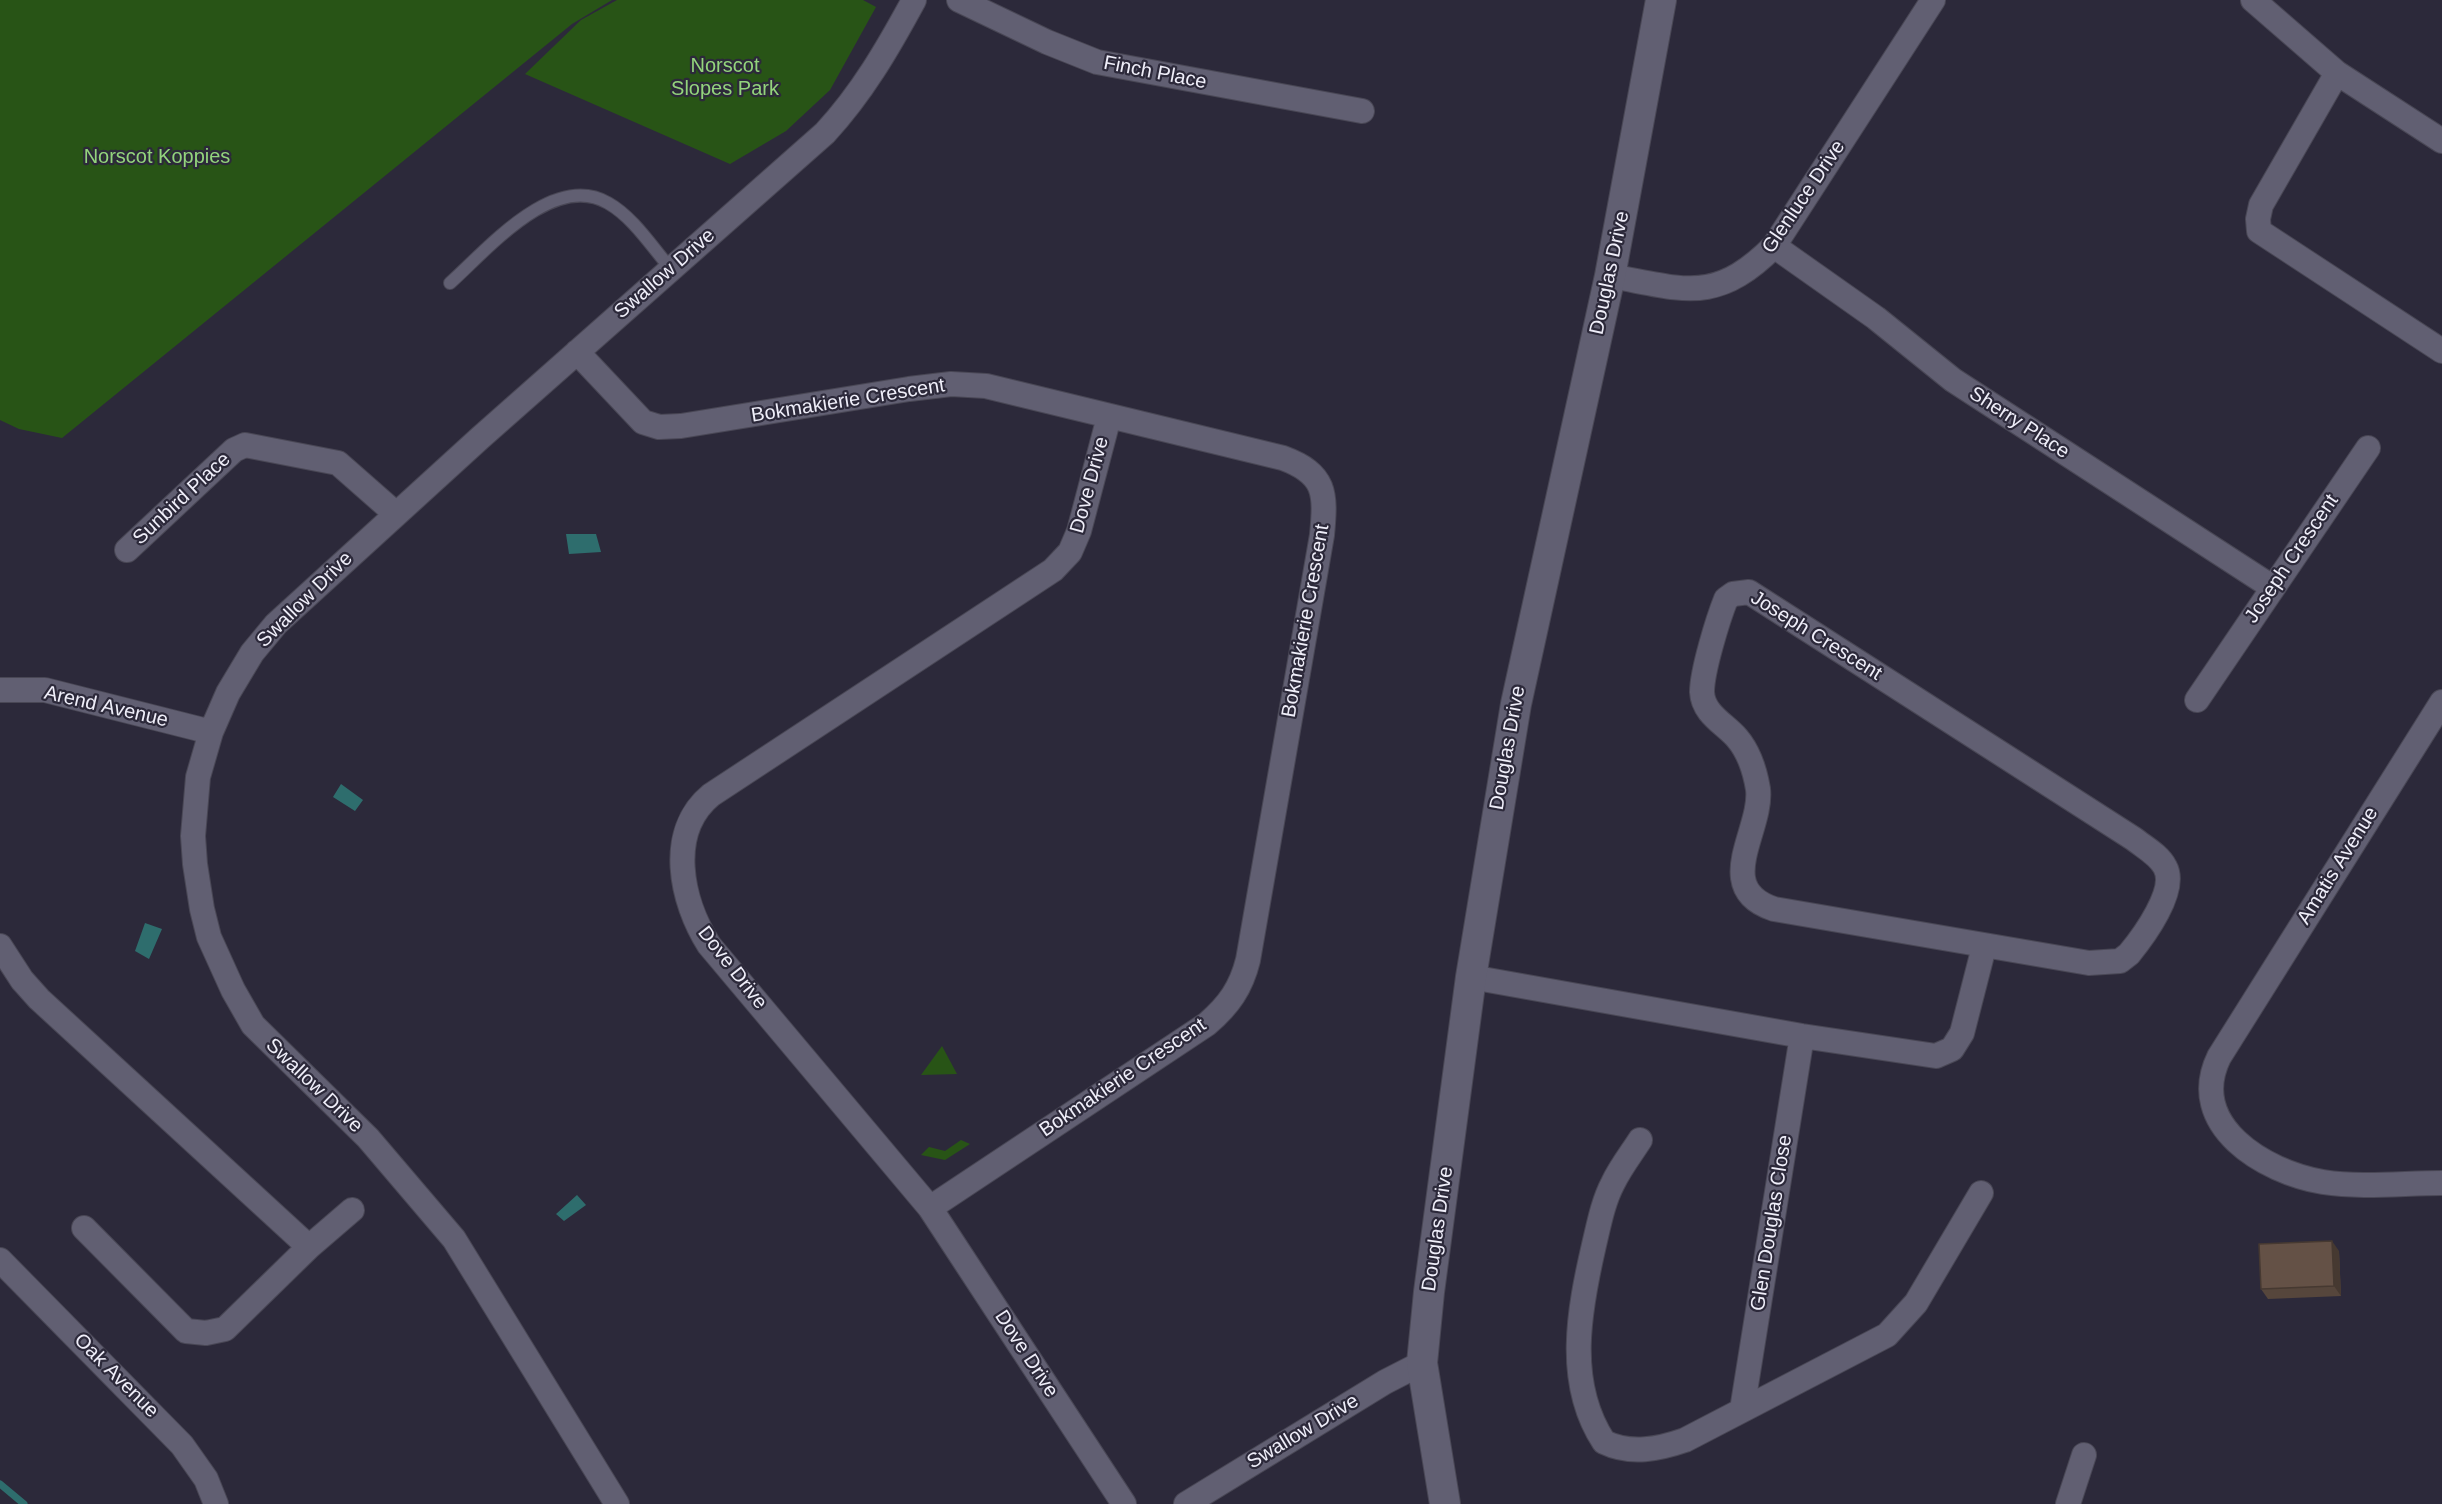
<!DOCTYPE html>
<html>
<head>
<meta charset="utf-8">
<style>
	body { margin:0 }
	canvas { display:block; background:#2c293a }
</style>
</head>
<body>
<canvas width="2442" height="1504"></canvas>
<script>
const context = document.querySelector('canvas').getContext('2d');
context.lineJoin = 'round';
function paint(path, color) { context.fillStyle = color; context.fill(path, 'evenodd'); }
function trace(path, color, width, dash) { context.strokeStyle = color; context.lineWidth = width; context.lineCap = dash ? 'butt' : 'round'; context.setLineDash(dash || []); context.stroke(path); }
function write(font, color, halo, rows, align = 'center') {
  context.font = font + ' Helvetica,sans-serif'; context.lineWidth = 4.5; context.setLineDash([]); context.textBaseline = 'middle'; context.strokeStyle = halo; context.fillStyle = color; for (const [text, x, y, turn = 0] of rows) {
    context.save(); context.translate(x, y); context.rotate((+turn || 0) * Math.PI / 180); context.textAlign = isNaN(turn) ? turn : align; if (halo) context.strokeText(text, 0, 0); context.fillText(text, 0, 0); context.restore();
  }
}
paint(new Path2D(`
	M0,0h612l-40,24 -510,414 -43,-9 -19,-9z
	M617,0h246l13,7 -46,83 -44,41 -56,33 -205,-90 56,-54z
	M942,1046l15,28 -36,1z
	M961,1140l9,4 -25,16 -24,-5 8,-8 16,4z`), '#285416');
paint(new Path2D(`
	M566,534h30l5,18 -32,2z
	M341,784l22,16 -8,11 -22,-14z
	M145,923l17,6 -13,30 -14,-8z
	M577,1195l9,10 -22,16 -8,-7z`), '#2e6d6d');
trace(new Path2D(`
	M0,1484l24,20`), '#2e6d6d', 7);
const service = new Path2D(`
	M450,283c37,-33 103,-112 158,-80 25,14 44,44 63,66`);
const minor = new Path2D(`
	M959,0l88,42 50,20 265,49
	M2253,0l84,73 -76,132 -3,14 1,12 183,120
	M2337,73l105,68
	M1774,246l102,72 77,62 319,207
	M1610,276c75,13 105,29 164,-30l159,-246
	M577,352l66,70 16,5 22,-1 228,-37 42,-5 35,2 297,72c43,16 43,35 39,77l-74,425c-7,28 -19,45 -41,64l-277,184
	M1109,417l-30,114 -9,21 -17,18 -342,225c-45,37 -30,106 -2,150l221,263 194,296
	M127,550l107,-100 11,-5 93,18 58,51
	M1749,592l385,247c10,8 25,16 31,28 13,23 -22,70 -36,87l-9,7 -31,2 -315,-54c-63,-21 -11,-79 -16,-120 -3,-18 -9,-37 -21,-51 -12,-14 -34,-24 -35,-46 0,-21 16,-73 24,-93l7,-5z
	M0,690h45l166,42
	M2197,700l171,-252
	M2442,702l-223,355c-33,68 45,115 104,125 39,6 80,1 119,1
	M0,946l22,34 17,19 270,248
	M1471,977l331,59 134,20 16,-7 10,-16 22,-86
	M1640,1140c-9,14 -20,28 -27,43 -10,19 -14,41 -19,62 -15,65 -29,138 10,197 27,13 55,7 81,-2l202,-105 29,-32 65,-110
	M84,1228l102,103 20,2 19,-4 84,-82 43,-37
	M0,1260l182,185 24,34 10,25
	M1742,1410l60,-374
	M617,1504l-163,-265 -86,-101 -115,-113 -20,-35 -24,-53 -7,-28 -7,-45 -2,-28 5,-59 13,-45 17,-39 24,-40 24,-29 204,-186 345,-305c37,-40 63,-85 89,-133
	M1186,1504l199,-122 37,-19
	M2068,1504l16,-49`);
const tertiary = new Path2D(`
	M1445,1504l-23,-141 7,-71 42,-315 45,-273 94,-428 51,-276`);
trace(service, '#494755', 14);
trace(minor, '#494755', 26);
trace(tertiary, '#494755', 32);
trace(service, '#615f72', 12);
trace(minor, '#615f72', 24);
trace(tertiary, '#615f72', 30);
paint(new Path2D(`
	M2339,1251l2,45 -73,3 -7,-10z`), '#56463c');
paint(new Path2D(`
	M2332,1241l7,10 2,45 -7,-10z`), '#463931');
const building = new Path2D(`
	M2332,1241l2,45 -73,3 -2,-45z`);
paint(building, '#645146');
trace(building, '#463931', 1.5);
write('20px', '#93d47c', '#2c293a', [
	["Norscot",725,66],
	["Slopes Park",725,89],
	["Norscot Koppies",157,157]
]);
write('20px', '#efeef9', '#2c293a', [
	["Finch Place",1155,73,11],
	["Glenluce Drive",1804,197,-56],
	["Douglas Drive",1610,273,-78],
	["Swallow Drive",665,274,-41],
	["Bokmakierie Crescent",848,401,-9],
	["Sherry Place",2019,423,33],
	["Dove Drive",1090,485,-75],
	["Sunbird Place",182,499,-43],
	["Joseph Crescent",2292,559,-56],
	["Swallow Drive",305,600,-45],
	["Bokmakierie Crescent",1306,621,-80],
	["Joseph Crescent",1816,636,32],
	["Arend Avenue",106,707,13],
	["Douglas Drive",1508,748,-80],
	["Amatis Avenue",2338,866,-58],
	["Dove Drive",732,968,52],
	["Bokmakierie Crescent",1123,1078,-34],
	["Swallow Drive",314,1086,44],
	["Glen Douglas Close",1772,1223,-81],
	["Douglas Drive",1438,1229,-82],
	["Dove Drive",1026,1354,57],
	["Oak Avenue",116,1376,45],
	["Swallow Drive",1303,1432,-31]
]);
</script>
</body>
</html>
